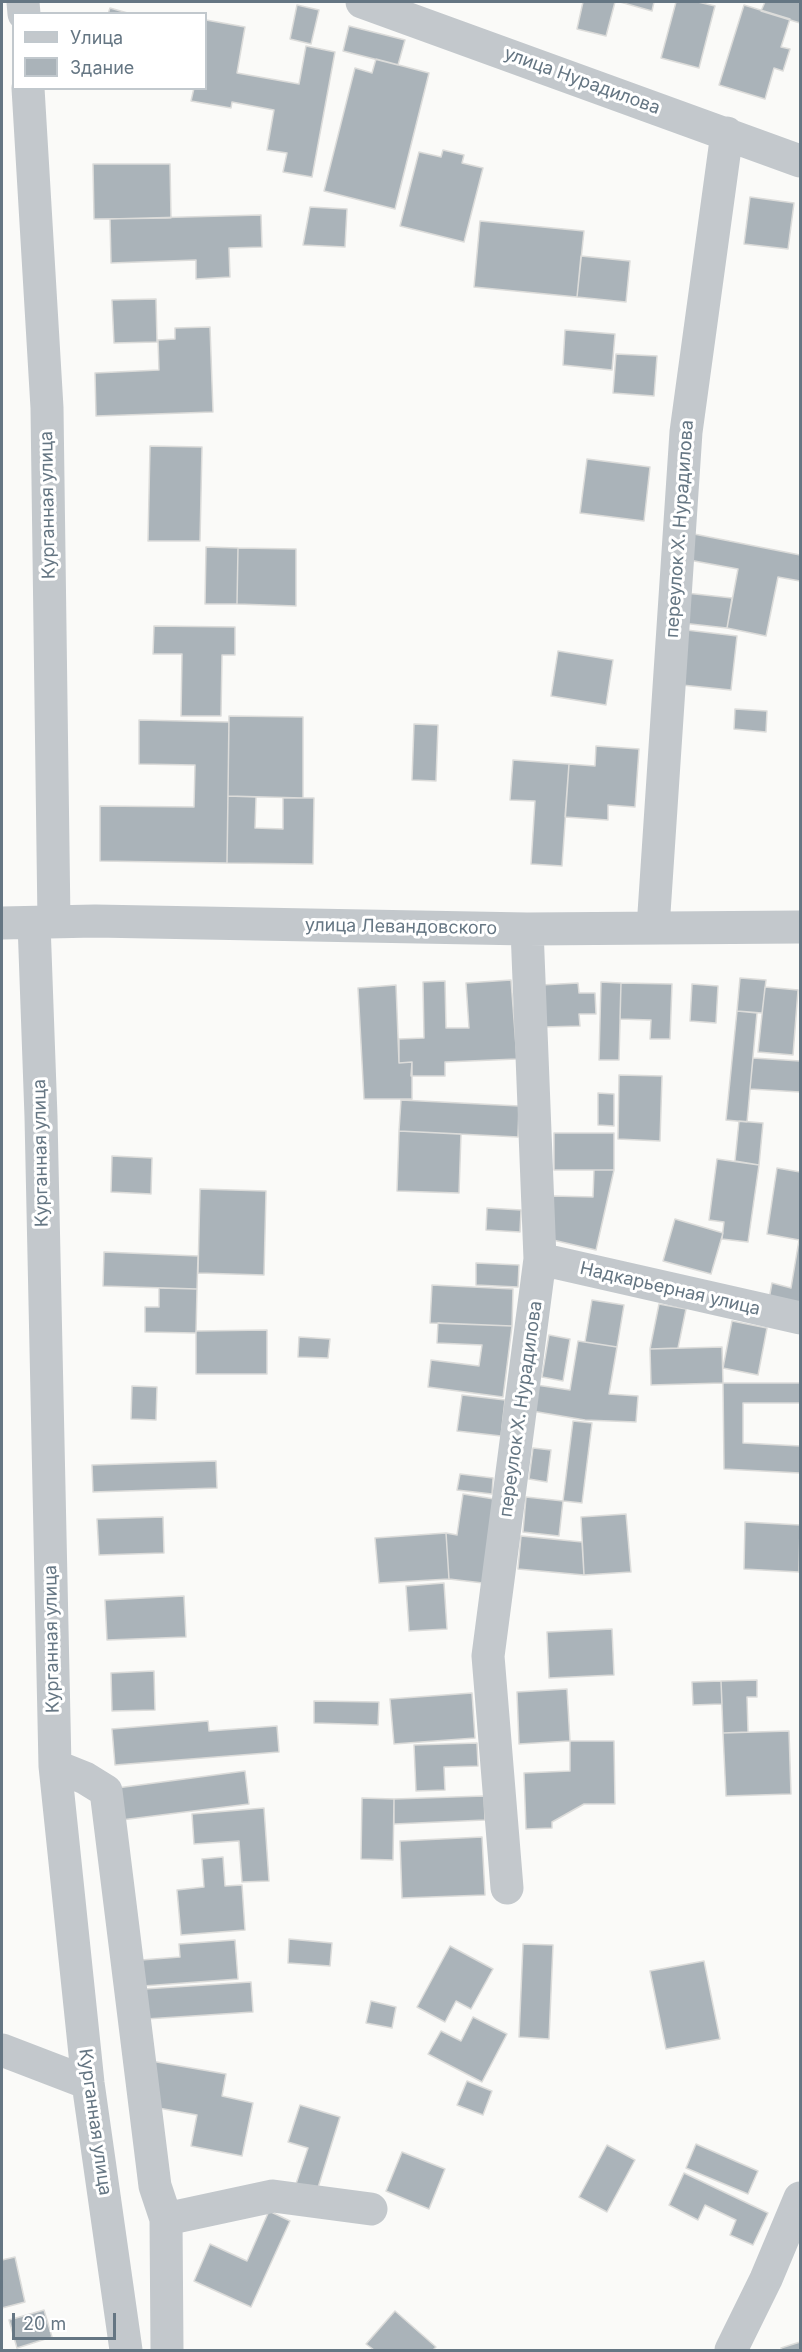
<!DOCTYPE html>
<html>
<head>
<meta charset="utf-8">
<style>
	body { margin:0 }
	#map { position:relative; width:802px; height:2352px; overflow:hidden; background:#fafaf8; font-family:Inter,sans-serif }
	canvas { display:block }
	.frame { position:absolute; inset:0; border:3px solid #657683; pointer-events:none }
	.legend { position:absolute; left:12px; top:12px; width:195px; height:78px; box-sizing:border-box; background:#fff; border:2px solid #c1c8cd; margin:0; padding:8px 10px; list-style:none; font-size:18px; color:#657683 }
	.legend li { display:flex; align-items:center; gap:12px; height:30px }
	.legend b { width:30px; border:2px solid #c1c8cd }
	.scale { position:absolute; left:12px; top:2313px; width:104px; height:27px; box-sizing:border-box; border:3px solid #657683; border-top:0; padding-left:8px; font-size:18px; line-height:21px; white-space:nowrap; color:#657683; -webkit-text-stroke:4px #fff; paint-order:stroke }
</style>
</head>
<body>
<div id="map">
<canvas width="802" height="2352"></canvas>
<div class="frame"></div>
<ul class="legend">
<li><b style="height:8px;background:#c3c8cc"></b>Улица</li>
<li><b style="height:16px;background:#aab3b9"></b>Здание</li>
</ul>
<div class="scale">20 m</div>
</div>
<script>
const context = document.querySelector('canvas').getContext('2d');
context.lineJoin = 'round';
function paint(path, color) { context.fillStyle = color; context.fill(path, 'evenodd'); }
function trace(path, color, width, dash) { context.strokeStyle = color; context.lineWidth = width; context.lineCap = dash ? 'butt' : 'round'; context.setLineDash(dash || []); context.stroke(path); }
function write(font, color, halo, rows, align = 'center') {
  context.font = font + ' Inter,sans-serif'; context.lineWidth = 6; context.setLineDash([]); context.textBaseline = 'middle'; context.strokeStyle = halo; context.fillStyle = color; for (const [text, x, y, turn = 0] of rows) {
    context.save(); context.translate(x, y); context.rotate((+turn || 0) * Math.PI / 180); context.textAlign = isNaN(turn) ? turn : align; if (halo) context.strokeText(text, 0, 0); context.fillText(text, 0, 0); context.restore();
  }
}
const building = new Path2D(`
	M583,2h32l-9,34 -29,-7z
	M620,2h34l-2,9z
	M676,2h22l17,4 -16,62 -38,-10z
	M765,2h35v21l-39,-12z
	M297,5l22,5 -8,34 -21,-5z
	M744,5l46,14 -9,28 9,2 -7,22 -9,-3 -9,31 -46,-14z
	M110,8l21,6h-23z
	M206,20l39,7 -8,46 62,11 7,-38 29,6 -23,125 -29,-5 4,-19 -20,-3 7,-40 -42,-8 -1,6 -40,-7 3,-13h12z
	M349,26l56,14 -7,25 -55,-14z
	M376,59l53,14 -34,136 -71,-18 31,-123 17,5z
	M443,150l21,5 -2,8 21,5 -19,74 -64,-16 19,-74 22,5z
	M93,164h77l1,54 -77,1z
	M750,197l44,6 -6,46 -44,-5z
	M310,207l37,2 -2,38 -42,-2z
	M261,215l1,32 -33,1 1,29 -34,2v-19l-85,3 -1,-44z
	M480,221l104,10 -7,66 -103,-10z
	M581,256l49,5 -4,41 -49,-5z
	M156,299l1,43 -43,1 -2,-43z
	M210,327l3,85 -117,4 -1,-43 64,-3 -1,-30 17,-1v-11z
	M565,330l50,4 -3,36 -49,-5z
	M616,354l41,2 -3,40 -41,-3z
	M150,446l52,1 -2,94h-52z
	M587,459l63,8 -6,54 -64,-8z
	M694,534l106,21v26l-22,-4 -12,59 -39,-8 11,-59 -49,-9z
	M206,547l32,1 -1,56h-32z
	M238,548l58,1v57l-59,-2z
	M686,593l46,5 -5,30 -45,-5z
	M154,626l81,1v28h-13l-1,61h-40l1,-62h-29z
	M678,629l59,7 -6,54 -59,-6z
	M558,651l55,9 -7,45 -55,-9z
	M735,709l32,2 -1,21 -32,-3z
	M229,716l74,1v81l-75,-2z
	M139,720l90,2 -2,141 -127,-2v-55l94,1 1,-42 -56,-1z
	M414,724l24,1 -2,56 -24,-1z
	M596,746l43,3 -4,58 -27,-2v15l-43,-3 4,-53 26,2z
	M513,760l56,4 -7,102 -31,-2 4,-63 -25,-1z
	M228,796l28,1 -1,31 28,1v-31h31l-1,66 -86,-1z
	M740,978l26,2 -4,33 -25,-2z
	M511,980l6,79 -72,3v14h-34l1,-14 -13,1v-24l25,-1 -1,-56 22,-1 1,47h23l-3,-45z
	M601,982l20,1 -2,77h-20z
	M578,983l1,10h16l1,21h-17l1,12 -37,1 -2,-42z
	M621,983l51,1 -2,55h-20l1,-19 -31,-1z
	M692,984l26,2 -2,37 -26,-2z
	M396,985l3,78 13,-1v37h-48l-6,-111z
	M765,987l33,3 -5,65 -35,-3z
	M737,1011l20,2 -10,109 -21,-2z
	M753,1058l47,3v31l-50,-3z
	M619,1075l43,1 -2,65 -42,-2z
	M598,1093l16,1v32l-16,-1z
	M401,1100l118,6 -1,31 -119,-6z
	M739,1121l24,2 -4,42 -24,-4z
	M399,1131l62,3 -2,59 -62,-2z
	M554,1133h60v37h-60z
	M112,1156l40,2 -1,36 -40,-2z
	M717,1159l42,6 -11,77 -26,-3 2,-17 -15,-2z
	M777,1168l23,4v134l-31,-7 3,-16 19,5 8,-48 -32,-6z
	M594,1170h20l-18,80 -43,-10v-44l40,1z
	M200,1189l66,2 -2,84 -66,-2z
	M487,1208l34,2 -1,22 -34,-2z
	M675,1219l48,14 -12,41 -48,-13z
	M104,1252l94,4 -1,33 -94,-3z
	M476,1263l43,2 -1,22 -42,-2z
	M432,1285l81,4 -1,37 -82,-3z
	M159,1288l38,1 -1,44 -51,-1v-25h14z
	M592,1300l32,5 -7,42 -32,-5z
	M659,1304l27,5 -8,39 -28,1z
	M732,1321l35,7 -9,47 -35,-7z
	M438,1323l74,3 -9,71 -75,-10 3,-27 48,6 3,-21 -45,-2z
	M267,1330v44h-71v-43z
	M549,1335l21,4 -7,42 -21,-4z
	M299,1337l31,2 -2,19 -30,-1z
	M578,1341l39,6 -8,47 29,2 -2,26 -51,-2 -53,-9 4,-26 34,5z
	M722,1347l1,36 -72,2 -1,-36z
	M723,1383h77v20h-57v40l57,3v27l-76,-4z
	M132,1386l25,1 -1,33 -25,-1z
	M462,1395l43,5 -4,36 -44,-5z
	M573,1421l19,2 -10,80 -19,-2z
	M533,1448l18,2 -4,32 -18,-3z
	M216,1461l1,27 -124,4 -1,-27z
	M460,1474l33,4 -1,16 -35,-4z
	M463,1494l31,5 -11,84 -34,-4 -3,-46 11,2z
	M526,1497l37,4 -4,35 -36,-4z
	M626,1514l5,58 -47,3 -3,-58z
	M163,1517l1,36 -65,2 -2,-36z
	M745,1522l55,3 -1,47 -55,-3z
	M446,1533l3,46 -70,4 -4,-45z
	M521,1536l61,6 2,33 -66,-6z
	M444,1583l3,46 -38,2 -3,-45z
	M184,1596l2,41 -79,3 -2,-40z
	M612,1629l2,46 -65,3 -2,-46z
	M154,1671l1,39 -43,1 -1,-38z
	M757,1680v17h-10l1,35 -25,1 -2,-52z
	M721,1681l1,23 -29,1 -1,-23z
	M567,1689l3,52 -51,3 -2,-52z
	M472,1693l3,45 -81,6 -4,-45z
	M314,1701l65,1 -1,23 -64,-2z
	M208,1721l1,10 68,-5 2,26 -164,13 -3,-36z
	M789,1731l2,63 -65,2 -3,-63z
	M570,1741h44l1,63h-31l-32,18v6l-26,1 -2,-56 46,-2z
	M477,1743l1,23 -34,1 1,23 -29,1 -2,-46z
	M245,1771l4,33 -128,16 -4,-32z
	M484,1796l1,24 -91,4v-25z
	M362,1798l32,1 -1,61 -32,-1z
	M264,1808l5,73 -27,1 -3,-41 -45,3 -2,-30z
	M482,1837l3,58 -83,3 -2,-57z
	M223,1857l2,29 17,-1 3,45 -64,5 -4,-45 27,-3 -2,-28z
	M289,1939l43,4 -2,23 -42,-3z
	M235,1940l3,39 -95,7 -2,-26 39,-3 -1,-13z
	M523,1944l30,1 -4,94 -30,-2z
	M450,1946l43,23 -22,40 -15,-8 -11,21 -28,-15z
	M704,1961l16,78 -54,10 -16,-78z
	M251,1982l2,30 -107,7 -2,-30z
	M371,2001l25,6 -4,21 -26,-5z
	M473,2017l34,17 -25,48 -54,-28 13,-23 20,10z
	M151,2061l75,13 -4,22 31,7 -11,53 -51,-10 6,-31 -44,-8z
	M467,2081l25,10 -9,24 -26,-10z
	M300,2105l40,12 -24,77 -21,-7 13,-39 -20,-6z
	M696,2144l62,27 -10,23 -62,-26z
	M607,2145l28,15 -28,52 -28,-15z
	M402,2152l43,17 -16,40 -43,-18z
	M684,2173l84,40 -15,32 -23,-10 6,-15 -31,-15 -7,15 -29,-15z
	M269,2211l21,10 -39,86 -57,-26 16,-37 37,17z
	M15,2257l10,45 -23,6v-48z
	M44,2310l8,27 -35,11 -8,-28z
	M395,2311l41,36 -3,3h-59l-8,-6z
	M800,2342v8h-18l-1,-2z`);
paint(building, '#aab3b9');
trace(building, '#dcdcda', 1.5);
trace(new Path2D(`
	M23,2l1,12
	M362,2l438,159
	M28,88l19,320 7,514
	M2,923l93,-2 432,8 273,-2
	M34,923l7,194 14,649 33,317 38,267
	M653,928l33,-496 41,-299
	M540,1259l260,59
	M55,1766l30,12 21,13 49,395 11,33 1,131
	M507,1888l-19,-232 52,-397 -13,-330
	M2,2050l86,33
	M166,2219l107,-23 98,13
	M731,2350l35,-71 34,-81`), '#c3c8cc', 33);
write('18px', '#657683', '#fff', [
	["улица Нурадилова",582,81,20],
	["Курганная улица",48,505,-91],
	["переулок Х. Нурадилова",680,529,-86],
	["улица Левандовского",401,927,1],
	["Курганная улица",41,1153,-91],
	["Надкарьерная улица",670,1289,13],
	["переулок Х. Нурадилова",521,1409,-82],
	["Курганная улица",52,1639,-91],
	["Курганная улица",95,2122,82]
]);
</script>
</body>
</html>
